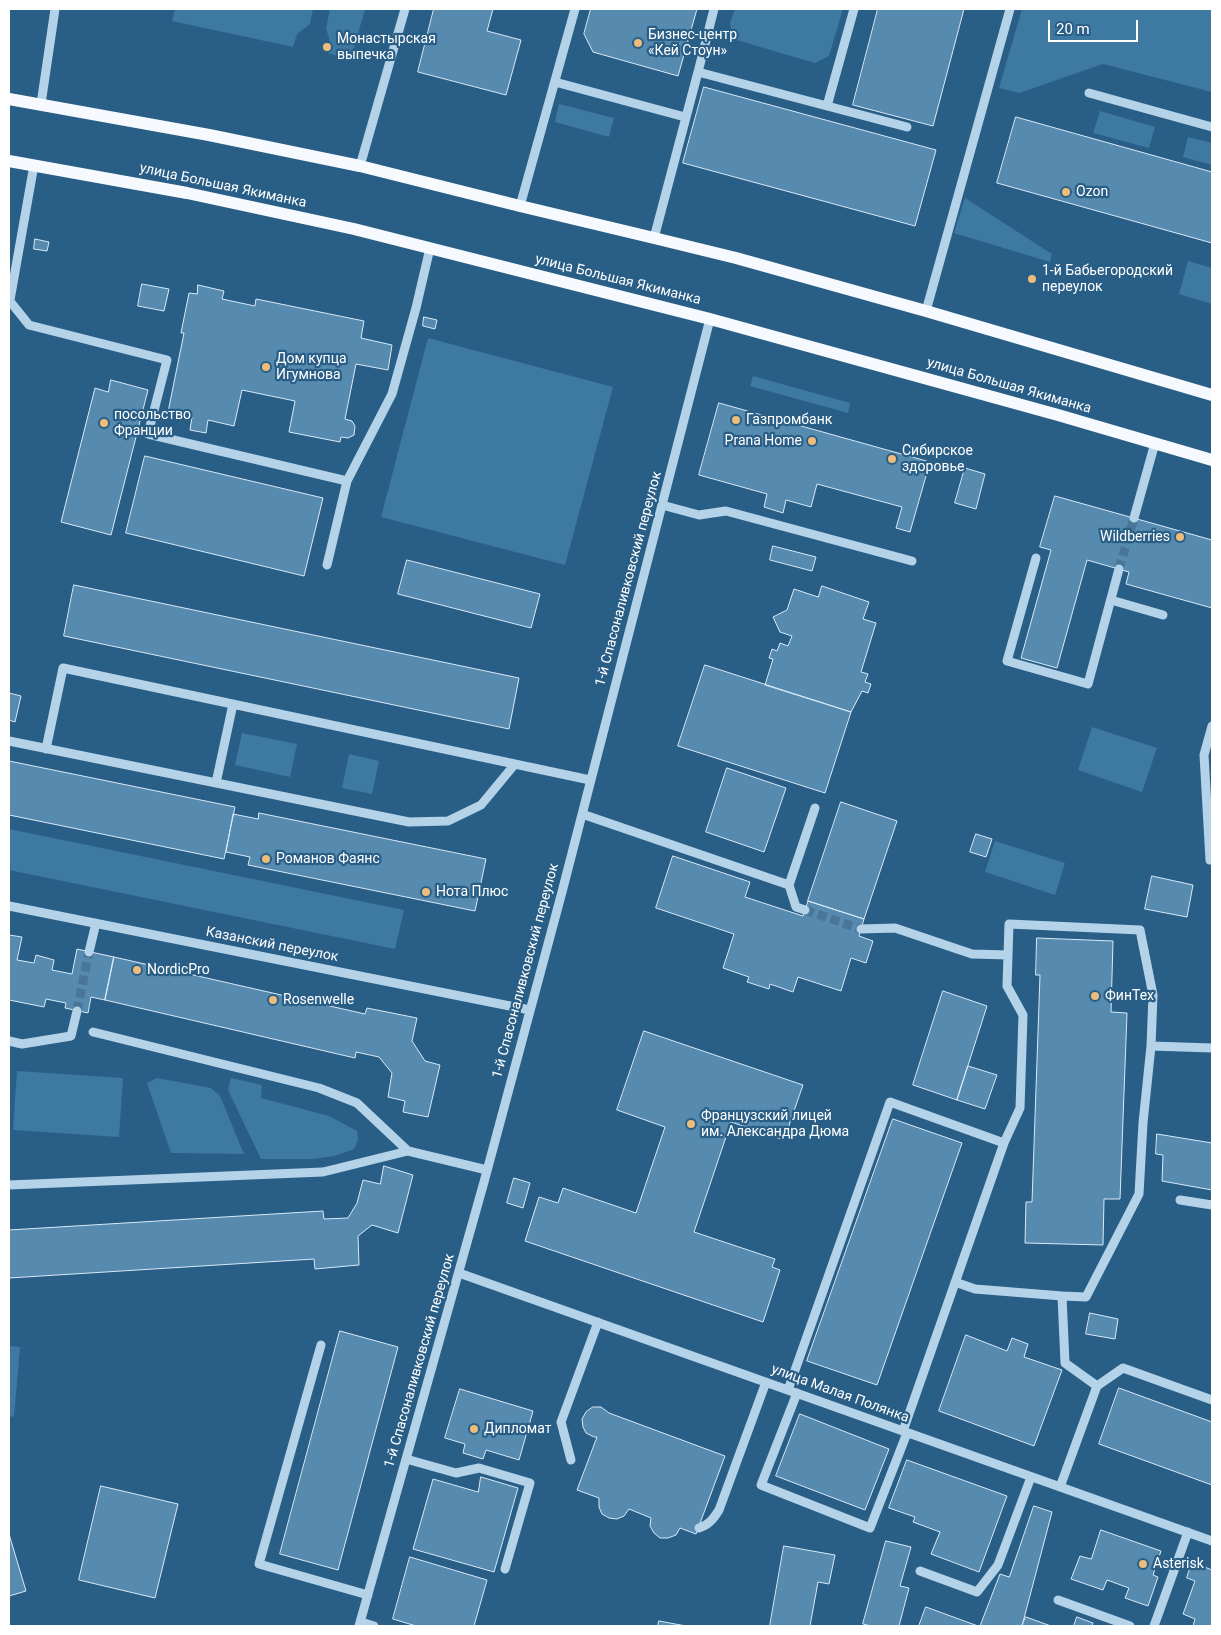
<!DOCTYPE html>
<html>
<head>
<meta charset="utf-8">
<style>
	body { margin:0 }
	#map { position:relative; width:1221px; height:1635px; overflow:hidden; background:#295e86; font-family:Roboto,sans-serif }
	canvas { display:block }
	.frame { position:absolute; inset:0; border:10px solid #fff; pointer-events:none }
	.scale { position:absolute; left:1048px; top:20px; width:90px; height:22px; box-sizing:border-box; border:2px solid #fff; border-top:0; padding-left:6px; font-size:15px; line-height:18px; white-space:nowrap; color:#fff; -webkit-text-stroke:4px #295e86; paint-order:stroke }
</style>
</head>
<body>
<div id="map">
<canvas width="1221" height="1635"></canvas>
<div class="frame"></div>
<div class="scale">20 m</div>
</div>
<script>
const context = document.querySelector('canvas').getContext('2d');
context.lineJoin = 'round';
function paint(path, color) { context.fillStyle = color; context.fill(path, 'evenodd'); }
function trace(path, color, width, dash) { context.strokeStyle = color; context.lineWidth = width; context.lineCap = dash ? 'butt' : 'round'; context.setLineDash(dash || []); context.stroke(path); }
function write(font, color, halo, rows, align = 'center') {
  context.font = font + ' Roboto,sans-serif'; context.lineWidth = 4.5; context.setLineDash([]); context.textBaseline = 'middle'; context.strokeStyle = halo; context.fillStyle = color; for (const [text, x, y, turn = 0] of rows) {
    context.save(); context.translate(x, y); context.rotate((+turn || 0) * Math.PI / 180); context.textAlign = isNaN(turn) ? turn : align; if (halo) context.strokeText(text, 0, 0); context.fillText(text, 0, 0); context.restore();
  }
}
paint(new Path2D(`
	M175,9h138l-3,15 -13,10 -4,13 -121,-26z
	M330,9h35l-14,50 -24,-6 3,-11 -4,-14z
	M735,9h108l-14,47 -14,7 -82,-24 -3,-16z
	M1022,9h190v83l-109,-28 -84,29 -20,-5z
	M559,104l55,14 -5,19 -54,-15z
	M1100,111l55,16 -6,21 -56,-15z
	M1188,137l24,6v22l-29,-8z
	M965,198l87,56 -2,8 -96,-29z
	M1188,261l24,7v36l-33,-10z
	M428,338l185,49 -48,178 -184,-48z
	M753,376l97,27 -2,10 -98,-27z
	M1092,727l65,21 -15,44 -64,-22z
	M242,733l55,11 -7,33 -55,-12z
	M349,754l30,7 -7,33 -30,-6z
	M9,829l395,81 -9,39 -386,-79z
	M995,841l70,22 -10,32 -70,-23z
	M17,1071l106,7 -4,59 -106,-7z
	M157,1078l54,10 9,8 24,58 -73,-1 -24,-70z
	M231,1078l31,7 -1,13 68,18 28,15 1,9 -4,9 -20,7 -21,3h-52l-33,-69z
	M9,1346l11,1 -6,70 -5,-1z`), '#3e79a2');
const building = new Path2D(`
	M434,9h59l-6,22 34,9 -15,55 -88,-23z
	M591,9h106l-19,67 -85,-24 -9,-18z
	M878,9h86l-31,117 -80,-21z
	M704,87l232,63 -21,76 -232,-63z
	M1016,117l196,55v71l-215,-60z
	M35,239l14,3 -2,9 -13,-2z
	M142,284l27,5 -5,22 -26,-5z
	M198,285l26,6 -2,8 33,7 1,-7 108,22 -3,17 31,7 -4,25 -32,-6 -11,55 7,2 3,5 -1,9 -6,3 -7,-1 -1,5 -51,-10 6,-31 -53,-11 -8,36 -26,-6 -2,13 -16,-3 2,-13 -24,-5 16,-79h-3l8,-40 8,1z
	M424,317l13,3 -2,9 -12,-3z
	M111,380l37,10 -37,145 -50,-13 34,-134 13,4z
	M719,403l211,59 -20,70 -14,-4 6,-21 -85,-23 -6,23 -25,-7 -3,13 -19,-6 3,-13 -68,-19z
	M145,456l178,42 -19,78 -178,-43z
	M965,468l20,6 -9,35 -21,-6z
	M1055,496l157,44v68l-86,-24 3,-12 -42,-12 -30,108 -36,-10 30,-108 -11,-3z
	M773,546l43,11 -4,14 -42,-11z
	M407,560l133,34 -9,34 -133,-34z
	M74,585l445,93 -10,51 -445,-93z
	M822,586l47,16 -6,17 13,4 -15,49 7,2 -3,8 6,2 -3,9 -6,-2 -11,21 -86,-27 8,-26 -4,-1 3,-9 5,2 3,-8 8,3 4,-10 -12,-4 -7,-15 14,-7 7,-21 24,8z
	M705,665l146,47 -26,81 -147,-47z
	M9,693l12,3 -6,26 -6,-2z
	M9,761l226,46 -11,52 -215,-44z
	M727,768l59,20 -22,64 -58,-20z
	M841,802l56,19 -33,98 -56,-18z
	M259,813l227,46 -11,52 -227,-46 2,-8 -24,-5 7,-38 25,5z
	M976,834l16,5 -6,18 -16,-5z
	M673,856l77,26 -5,15 58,19 5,-15 56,18 -5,17 14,5 -7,22 -15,-5 -10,33 -43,-14 -5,15 -23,-8 -1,5 -22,-7 2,-5 -26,-9 11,-34 -78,-26z
	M1152,876l41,9 -6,32 -42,-8z
	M9,935l13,2 -5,23 17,3 2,-8 18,5 -2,10 20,4 5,-25 37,8 -9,43 -14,-3 -3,16 -23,-5 1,-5 -20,-4 -2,8 -35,-7z
	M1037,938l76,3 -2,71 16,1 -7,186h-16l-1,46 -78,-2 1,-41h6l8,-227h-4z
	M114,957l251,57 2,-6 50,10 -5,23 13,20 15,4 -12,52 -25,-5 2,-11 -17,-4 4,-24 -13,-16 -23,-5 -1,6 -250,-58z
	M943,991l44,15 -30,94 -44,-15z
	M644,1031l159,54 -19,55 -53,-18 -37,110 81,27 -3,8 8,3 -17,52 -238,-81 14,-44 19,6 5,-15 73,25 29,-86 -48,-17z
	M968,1066l29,9 -12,34 -28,-9z
	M893,1119l69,24 -85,242 -70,-24z
	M1157,1134l55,9v47l-50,-9 1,-26 -7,-1z
	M384,1166l29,9 -15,58 -26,-8 -14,11 1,29 -44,4 -1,-10 -305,19v-48l314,-19 1,8 24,-1 9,-15 6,-23 17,4z
	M514,1178l16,5 -7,25 -16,-5z
	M1090,1313l28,6 -3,20 -29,-5z
	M340,1331l58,16 -60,223 -58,-16z
	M966,1335l41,16 5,-13 16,6 -4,13 38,13 -28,76 -95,-35z
	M1119,1388l93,34v63l-113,-41z
	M460,1389l73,22 -14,49 -33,-10 -3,9 -20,-6 2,-9 -20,-6z
	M593,1407h8l8,6 116,43 -29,78 -16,-6 -4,7 -8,3h-8l-6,-5 -4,-7 1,-8 -22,-9 -5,7 -7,3 -8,-1 -7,-4 -3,-7v-9l-22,-8 20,-53h-3l-8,-4 -3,-6 -1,-8 4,-7z
	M800,1414l89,35 -24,61 -89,-34z
	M907,1460l100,36 -28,76 -48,-18 9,-22 -27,-10 2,-5 -26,-9z
	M481,1477l37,11 -24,84 -81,-23 20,-70 45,13z
	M101,1486l77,18 -23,94 -76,-18z
	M1034,1506l18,6 -30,114h-42l20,-52 9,3z
	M1101,1530l60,21 -8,24 5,2 -10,29 -23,-8 4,-10 -22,-8 -4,10 -32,-11 9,-23 11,3z
	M9,1534l17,57 -17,5z
	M886,1541l25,6 -11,39 9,2 -10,38h-28l-8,-2z
	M784,1546l51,9 -6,29 -11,-2 -8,44h-40z
	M410,1557l77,23 -13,46h-58l-23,-7z
	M1192,1562l20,8v56h-19l2,-7 -12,-5 12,-33 -8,-3z
	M926,1607l52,19h-59z
	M1026,1617l25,9h-29z
	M1077,1617l16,6 -1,3h-18z
	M659,1621l27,5h-28z`);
paint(building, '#568aaf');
trace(building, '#d8eaf6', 1);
trace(new Path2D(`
	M1119,569l15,-51
	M805,910l56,19
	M77,1011l12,-59`), '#497698', 9, [9, 4.5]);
trace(new Path2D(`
	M698,72l16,-63
	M555,82l130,35
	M1089,93l123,34
	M41,104l14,-95
	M827,106l27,-97
	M360,166l45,-157
	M520,206l55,-197
	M654,238l44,-166 209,55
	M9,300l20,25 138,35 -19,74 199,47 -20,84
	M10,300l24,-135
	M926,311l84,-302
	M347,481l45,-87 24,-86 14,-60
	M662,505l37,10 27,-4 186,50
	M1134,518l21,-75
	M1036,558l-29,103 81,23 31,-115
	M1111,600l52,15
	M1212,726l-8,29 6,105h2
	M9,741l400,81 39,-1 33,-16 34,-41
	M46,749l17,-81 527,112
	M216,783l17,-79
	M582,814l207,71 7,22 9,3
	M789,885l26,-77
	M9,906l521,104
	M861,929l34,-1 77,26 36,1
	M89,952l7,-29
	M93,1032l226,56 38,15 51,48
	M9,1041l13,3 49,-8 6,-25
	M1151,1046l61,2
	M1004,1143l16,-35 3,-93 -16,-29 2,-62 131,6 13,65 -2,51 -8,77 -4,71 -53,103 -24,-1 3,67 32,23 -37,101
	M9,1185l314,-13 85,-21 79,19
	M1180,1200l32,5
	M459,1273l753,268
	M955,1282l20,7 87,7
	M321,1345l-62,219 109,31
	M1097,1386l26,-18 89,32
	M788,1390l102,-288 114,41 -101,288
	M797,1393l-36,92 109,43 37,-95
	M406,1459l50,14 23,-5 51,15 -25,86
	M571,1460l-10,-38 37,-100
	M699,1528c10,-3 15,-10 20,-18l47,-128
	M920,1571l57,21 21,-27 33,-88
	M1058,1600l72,26
	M361,1622l13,4
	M359,1626l125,-444 78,-290 148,-573
	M1154,1626l34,-94`), '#b4d3e8', 9);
trace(new Path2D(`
	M9,99l200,36 151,31 160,40 134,32 82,20 190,53 286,84
	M9,161l178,32 167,36 356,90 348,96 154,45`), '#f6fafe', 12);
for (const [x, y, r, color] of [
	[638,43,5,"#efbd7b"],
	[327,47,5,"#efbd7b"],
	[1066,192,5,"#efbd7b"],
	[1032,279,5,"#efbd7b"],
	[266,367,5,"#efbd7b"],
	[736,420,5,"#efbd7b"],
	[104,423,5,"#efbd7b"],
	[812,441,5,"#efbd7b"],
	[892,459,5,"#efbd7b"],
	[1180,537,5,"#efbd7b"],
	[266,859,5,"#efbd7b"],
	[426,892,5,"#efbd7b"],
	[137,970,5,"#efbd7b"],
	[1095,996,5,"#efbd7b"],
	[273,1000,5,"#efbd7b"],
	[691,1124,5,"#efbd7b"],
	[474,1429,5,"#efbd7b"],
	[1143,1564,5,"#efbd7b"]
]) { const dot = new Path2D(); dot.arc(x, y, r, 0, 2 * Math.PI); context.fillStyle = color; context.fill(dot); trace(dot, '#295e86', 2); }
write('14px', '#fff', '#295e86', [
	["Бизнес-центр",648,35],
	["«Кей Стоун»",648,51],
	["Монастырская",337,39],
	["выпечка",337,55],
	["Ozon",1076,192],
	["1-й Бабьегородский",1042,271],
	["переулок",1042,287],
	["Дом купца",276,359],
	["Игумнова",276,375],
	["посольство",114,415],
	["Франции",114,431],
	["Газпромбанк",746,420],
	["Prana Home",802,441,"right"],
	["Сибирское",902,451],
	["здоровье",902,467],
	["Wildberries",1170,537,"right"],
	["Романов Фаянс",276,859],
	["Нота Плюс",436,892],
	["NordicPro",147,970],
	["ФинТех",1105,996],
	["Rosenwelle",283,1000],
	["Французский лицей",701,1116],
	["им. Александра Дюма",701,1132],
	["Дипломат",484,1429],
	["Asterisk",1153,1564]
], 'left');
write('14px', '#fff', '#295e86', [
	["улица Большая Якиманка",223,186,12],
	["улица Большая Якиманка",618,280,14],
	["улица Большая Якиманка",1009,386,16],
	["1-й Спасоналивковский переулок",629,579,-75],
	["Казанский переулок",272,945,11],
	["1-й Спасоналивковский переулок",526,971,-75],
	["1-й Спасоналивковский переулок",420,1361,-74],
	["улица Малая Полянка",840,1394,20]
]);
</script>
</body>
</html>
